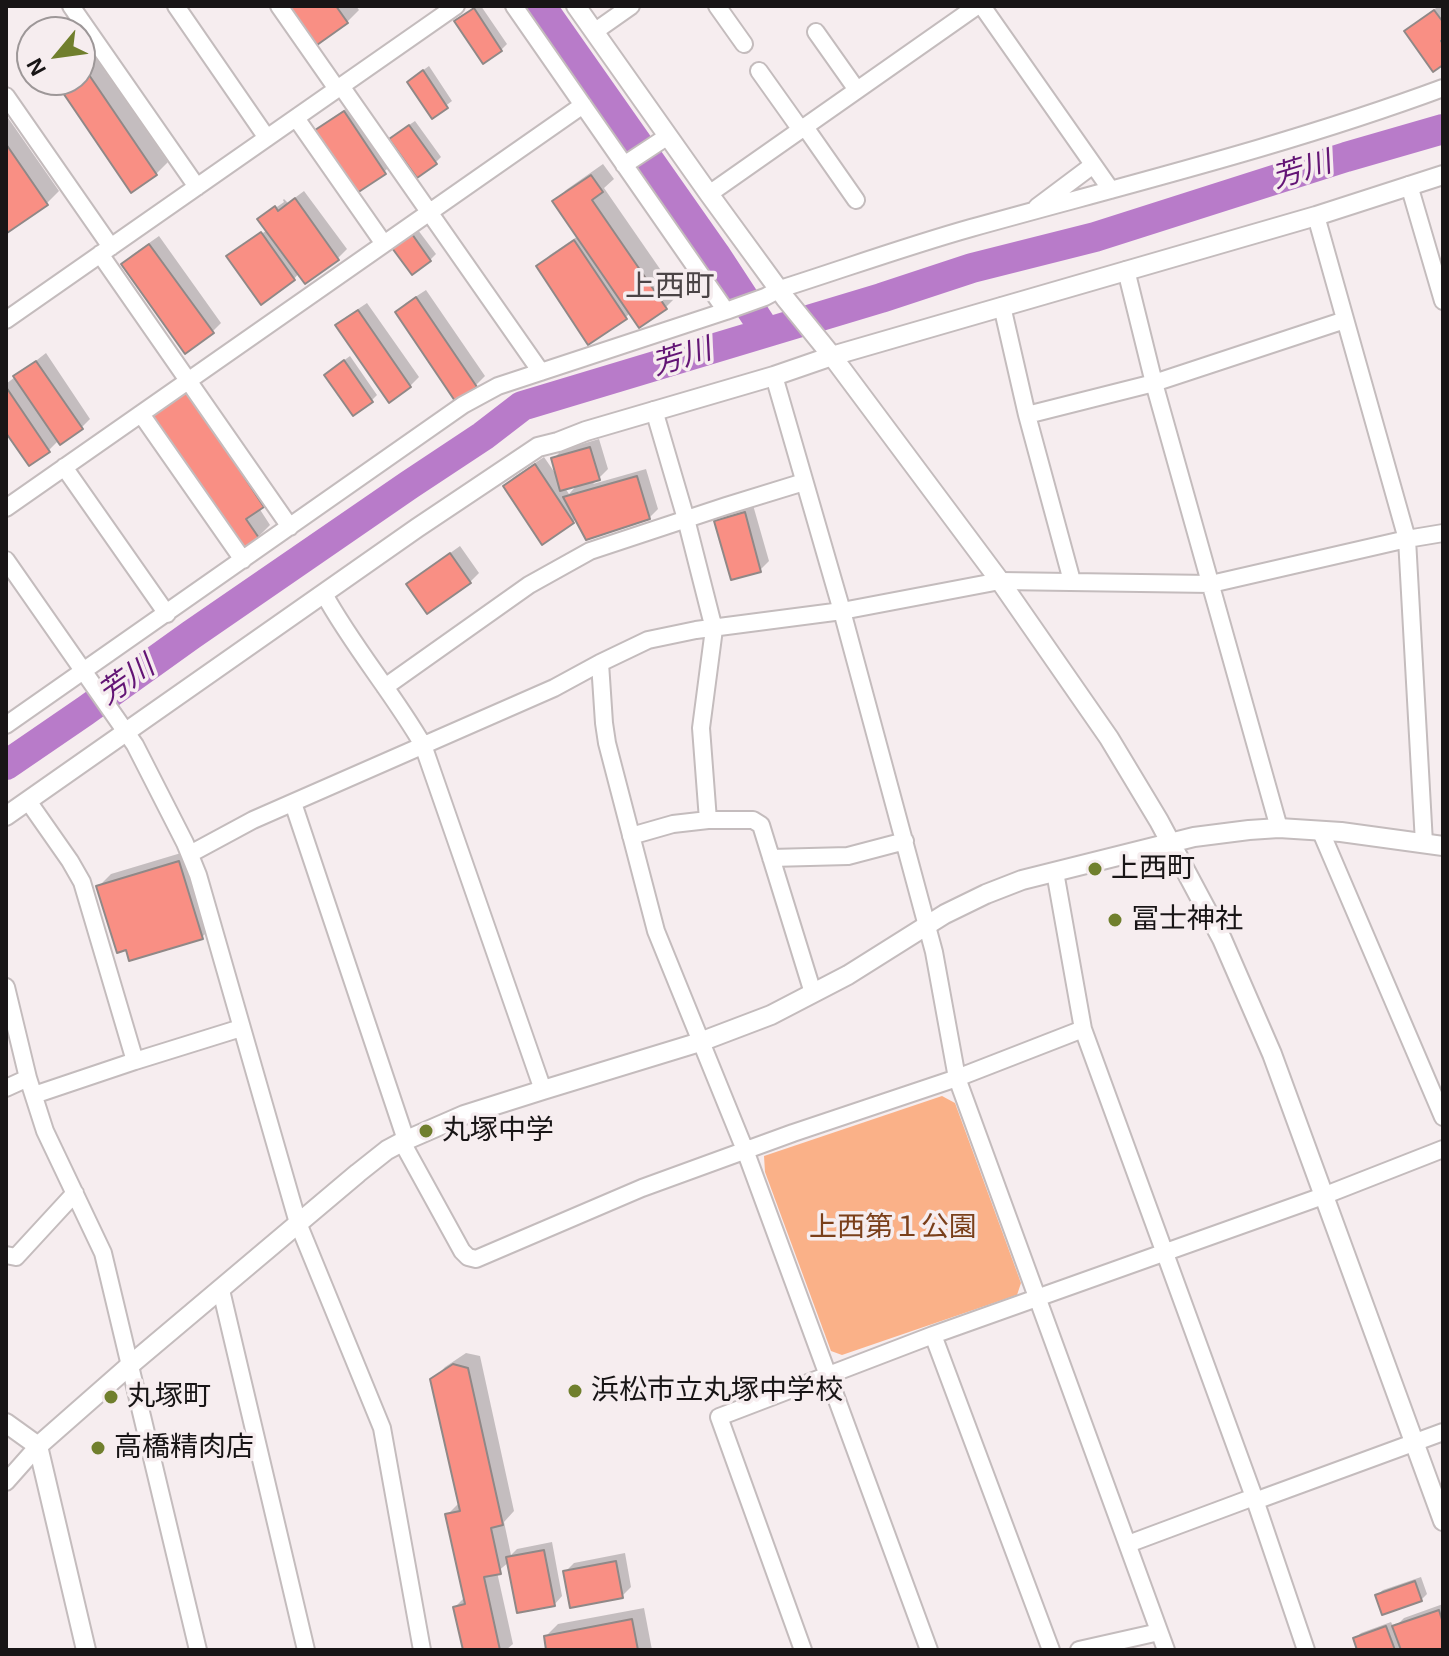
<!DOCTYPE html>
<html>
<head>
<meta charset="utf-8">
<style>
	body { margin:0 }
	#map { position:relative; width:1449px; height:1656px; overflow:hidden; background:#f6edef; font-family:Arial,sans-serif }
	canvas { display:block }
	.frame { position:absolute; inset:0; border:8px solid #181516; pointer-events:none }
	.north { position:absolute; left:16px; top:16px; width:80px; height:80px; box-sizing:border-box; background:#f6edef; border:2px solid #9d9798; border-radius:50%; rotate:241deg; font-size:22px; font-weight:700; line-height:32px; text-align:center; color:#181516 }
	.north::after { content:''; display:block; margin:auto; width:28px; height:36px; background:#707f2d; clip-path:polygon(50% 0,100% 100%,50% 72%,0 100%) }
</style>
</head>
<body>
<div id="map">
<canvas width="1449" height="1656"></canvas>
<div class="frame"></div>
<div class="north">N</div>
</div>
<script>
const context = document.querySelector('canvas').getContext('2d');
context.lineJoin = 'round';
function paint(path, color) { context.fillStyle = color; context.fill(path, 'evenodd'); }
function trace(path, color, width, dash) { context.strokeStyle = color; context.lineWidth = width; context.lineCap = dash ? 'butt' : 'round'; context.setLineDash(dash || []); context.stroke(path); }
function write(font, color, halo, rows, align = 'center') {
  context.font = font + ' Arial,"Noto Sans JP",sans-serif'; context.lineWidth = 7; context.setLineDash([]); context.textBaseline = 'middle'; context.strokeStyle = halo; context.fillStyle = color; for (const [text, x, y, turn = 0] of rows) {
    context.save(); context.translate(x, y); context.rotate((+turn || 0) * Math.PI / 180); context.textAlign = isNaN(turn) ? turn : align; if (halo) context.strokeText(text, 0, 0); context.fillText(text, 0, 0); context.restore();
  }
}
paint(new Path2D(`
	M942,1096l13,7 66,180 -4,12 -175,60 -11,-4 -66,-179 -1,-16z`), '#fab188');
paint(new Path2D(`
	M292,6h64l3,4 -12,12z
	M477,6h4l26,38 -6,6 -39,-34z
	M1439,6h4v57l-36,-32 8,-8z
	M97,58l71,104 -12,12 -95,-87 7,-7h12v-10z
	M429,66l23,35 -20,15 -17,-40z
	M353,104l40,59 -9,9 -70,-40 9,-8z
	M6,115l53,76 -12,12 -41,25z
	M415,121l26,36 -6,6 -38,-30z
	M603,164l11,15 -10,9 74,107 -12,12 -35,5 -5,5 -88,-50 12,-12 28,-19 -24,-34 12,-12z
	M304,191l43,58 -9,9 -33,24 -6,-9 -5,6 -58,-27 34,-24 -3,-14 17,-12 -1,-2 1,-1 4,4z
	M418,230l18,24 -6,6 -30,-17z
	M159,236l62,87 -9,9 -88,-68 8,-9z
	M426,290l59,86 -9,9 -20,14 -59,-87 9,-9z
	M367,303l52,74 -9,9 -72,-60 8,-9z
	M46,353l44,66 -8,8 -23,13 -10,10 -19,14 -24,-35v-45z
	M350,356l27,39 -6,6 -39,-32z
	M200,381l75,112 -16,15 11,17 -12,12 -92,-133z
	M599,439l9,30 -15,15 53,-15 12,40 -9,9h-72l-4,4 -68,-36 9,-9 30,-20 13,19 -4,-17 9,-9zM579,483l-10,11 -4,-6z
	M753,505l16,56 -9,9 -44,-48 9,-9z
	M460,546l19,27 -9,9 -52,-6z
	M191,850l23,75 -12,12 -103,-51 12,-12z
	M466,1353l14,3 34,155 -10,11 7,33 6,-6 35,-7 10,54 -8,9 -45,-43 -12,10 16,72 -7,6h-41l-10,-43 10,-10 -18,-82 13,-13 -27,-122 12,-13z
	M625,1553l6,34 -9,9 -57,-24 9,-9z
	M1421,1577l6,17 -6,6 -44,-5 6,-5z
	M1443,1604v46h-40l-1,-2 -2,2h-41l-4,-12 6,-5 30,-11 3,6 10,-10z
	M644,1608l8,42h-104l-2,-14 12,-12z`), '#0003');
trace(new Path2D(`
	M541,6l174,248 51,78
	M6,765l79,-54 106,-76 218,-150 74,-49 39,-30 359,-108 91,-30 123,-31 251,-80 97,-28`), '#b87bc9', 30);
const building = new Path2D(`
	M289,6h47l12,17 -31,22z
	M474,8l28,43 -19,13 -29,-43z
	M1434,10l9,12v18l-2,1 2,3v21l-10,7 -29,-41z
	M85,69l72,106 -26,18 -72,-106 10,-7h11v-8z
	M423,70l25,38 -16,11 -25,-37z
	M344,111l42,63 -32,21 -42,-63z
	M409,125l28,39 -20,14 -28,-39z
	M6,144l42,61 -41,28 -1,-2z
	M591,175l12,17 -11,8 75,109 -28,19 -87,-127z
	M295,198l44,62 -34,24 -48,-65 18,-13 3,5z
	M261,232l34,48 -34,25 -35,-49z
	M412,234l19,27 -19,14 -20,-27z
	M574,240l53,79 -39,26 -52,-79z
	M149,244l65,89 -29,21 -64,-90z
	M416,297l61,90 -22,14 -60,-89z
	M358,310l53,77 -22,16 -54,-78z
	M344,360l29,42 -20,14 -29,-41z
	M36,361l47,68 -23,16 -47,-69z
	M6,387l44,65 -21,14 -23,-33z
	M188,391l76,116 -18,12 13,19 -19,13 -89,-135z
	M590,447l10,33 -40,11 -9,-33z
	M535,464l39,59 -32,22 -39,-59z
	M637,476l13,43 -64,21 -23,-43z
	M745,512l16,60 -30,8 -17,-59z
	M450,553l21,30 -44,31 -21,-30z
	M179,861l24,78 -74,22 -3,-11 -9,3 -21,-67z
	M453,1364l15,4 35,157 -12,3 10,46 -17,3 16,73h-37l-10,-43 12,-3 -20,-90 15,-3 -30,-132z
	M544,1550l11,56 -38,7 -11,-56z
	M616,1561l7,37 -53,10 -7,-37z
	M1415,1581l7,20 -40,14 -7,-20z
	M1439,1610l4,13v27h-42l-9,-24z
	M632,1619l6,31h-92l-2,-14z
	M1386,1626l9,24h-38l-4,-12z`);
paint(building, '#f98f84');
trace(building, '#908887', 2);
const minor = new Path2D(`
	M71,6l126,181
	M176,6l91,132
	M279,6l58,83
	M514,6l212,305
	M717,6l27,38
	M982,6l129,184
	M594,32l37,-26
	M816,32l41,58
	M759,71l42,59
	M341,86l200,286
	M6,96l105,151
	M296,118l88,126
	M805,127l51,73
	M624,165l44,-29
	M1409,185l34,116
	M709,194l268,-188
	M1037,207l56,-42
	M1316,216l91,323 17,304
	M100,254l190,273
	M1126,270l28,113 125,445
	M1002,306l25,109 127,-32 191,-63
	M6,320l450,-314
	M774,376l68,235 92,341 23,126 209,572
	M141,414l102,146
	M1027,415l45,166
	M64,467l103,147
	M6,508l577,-403
	M6,560l129,185 50,98 13,32 100,348 84,205 40,222
	M324,594c29,53 69,99 99,151l120,345
	M600,663l4,60 3,20 49,188 89,219 184,500
	M385,687l144,-102 61,-34 136,-45 78,-24
	M6,725l457,-320 35,-19 228,-75 39,-14 15,-8c63,-20 127,-43 191,-61 158,-44 318,-83 472,-140
	M28,801l42,60 12,21 53,179
	M293,803l113,337
	M708,820h45l8,5 52,168
	M1321,832l122,285
	M631,836l42,-12 35,-4 -7,-92 13,-99 -28,-110 -32,-109
	M190,854l63,-34 301,-132 46,-25 48,-23 48,-10 146,-19 158,-30 211,3 196,-45 36,-6
	M771,858l77,-2 57,-15
	M1055,872l28,157 171,468 52,153
	M6,987l22,91 17,53 58,122 95,397
	M6,1088l22,-10
	M34,1095l101,-34 106,-33
	M402,1142l60,109 6,6 8,2 166,-71 151,-55 164,-55 126,-49
	M6,1255l10,2 59,-64
	M221,1290l85,360
	M933,1335l118,315
	M6,1482l32,-36
	M1255,1501l188,-69
	M1128,1544l126,-47
	M803,1650l-84,-233 214,-82 390,-139 120,-47
	M1079,1650l80,-18`);
const tertiary = new Path2D(`
	M576,6l133,188 76,104 47,58 168,225 109,157 50,83 63,118 50,115 171,467
	M6,816l411,-288 121,-81 20,-5 28,-11 188,-55 58,-20 484,-140 127,-41
	M6,1423l32,23 48,204
	M38,1446l91,-80 229,-193 29,-23 15,-8 62,-27 79,-25 157,-48 71,-27 77,-40 97,-61 41,-20 36,-14 172,-43 55,-7 30,-2 62,4 102,14`);
trace(minor, '#c4bcbd', 20);
trace(tertiary, '#c4bcbd', 22);
trace(minor, '#fff', 16);
trace(tertiary, '#fff', 18);
for (const [x, y, r, color] of [
	[1095,869,8,"#707f2d"],
	[1115,920,8,"#707f2d"],
	[426,1131,8,"#707f2d"],
	[575,1391,8,"#707f2d"],
	[111,1397,8,"#707f2d"],
	[98,1448,8,"#707f2d"]
]) { const dot = new Path2D(); dot.arc(x, y, r, 0, 2 * Math.PI); context.fillStyle = color; context.fill(dot); trace(dot, '#f6edef', 3); }
write('28px', '#181516', '#f6edef', [
	["上西町",1111,869],
	["冨士神社",1131,920],
	["丸塚中学",442,1131],
	["浜松市立丸塚中学校",591,1391],
	["丸塚町",127,1397],
	["高橋精肉店",114,1448]
], 'left');
write('28px', '#7a3f1a', '#f6edef', [
	["上西第１公園",893,1228]
]);
write('italic 30px', '#631575', '#f6edef', [
	["芳川",1302,171,-17],
	["芳川",682,358,-17],
	["芳川",127,681,-35]
]);
write('30px', '#4b4446', '#f6edef', [
	["上西町",670,288]
]);
</script>
</body>
</html>
